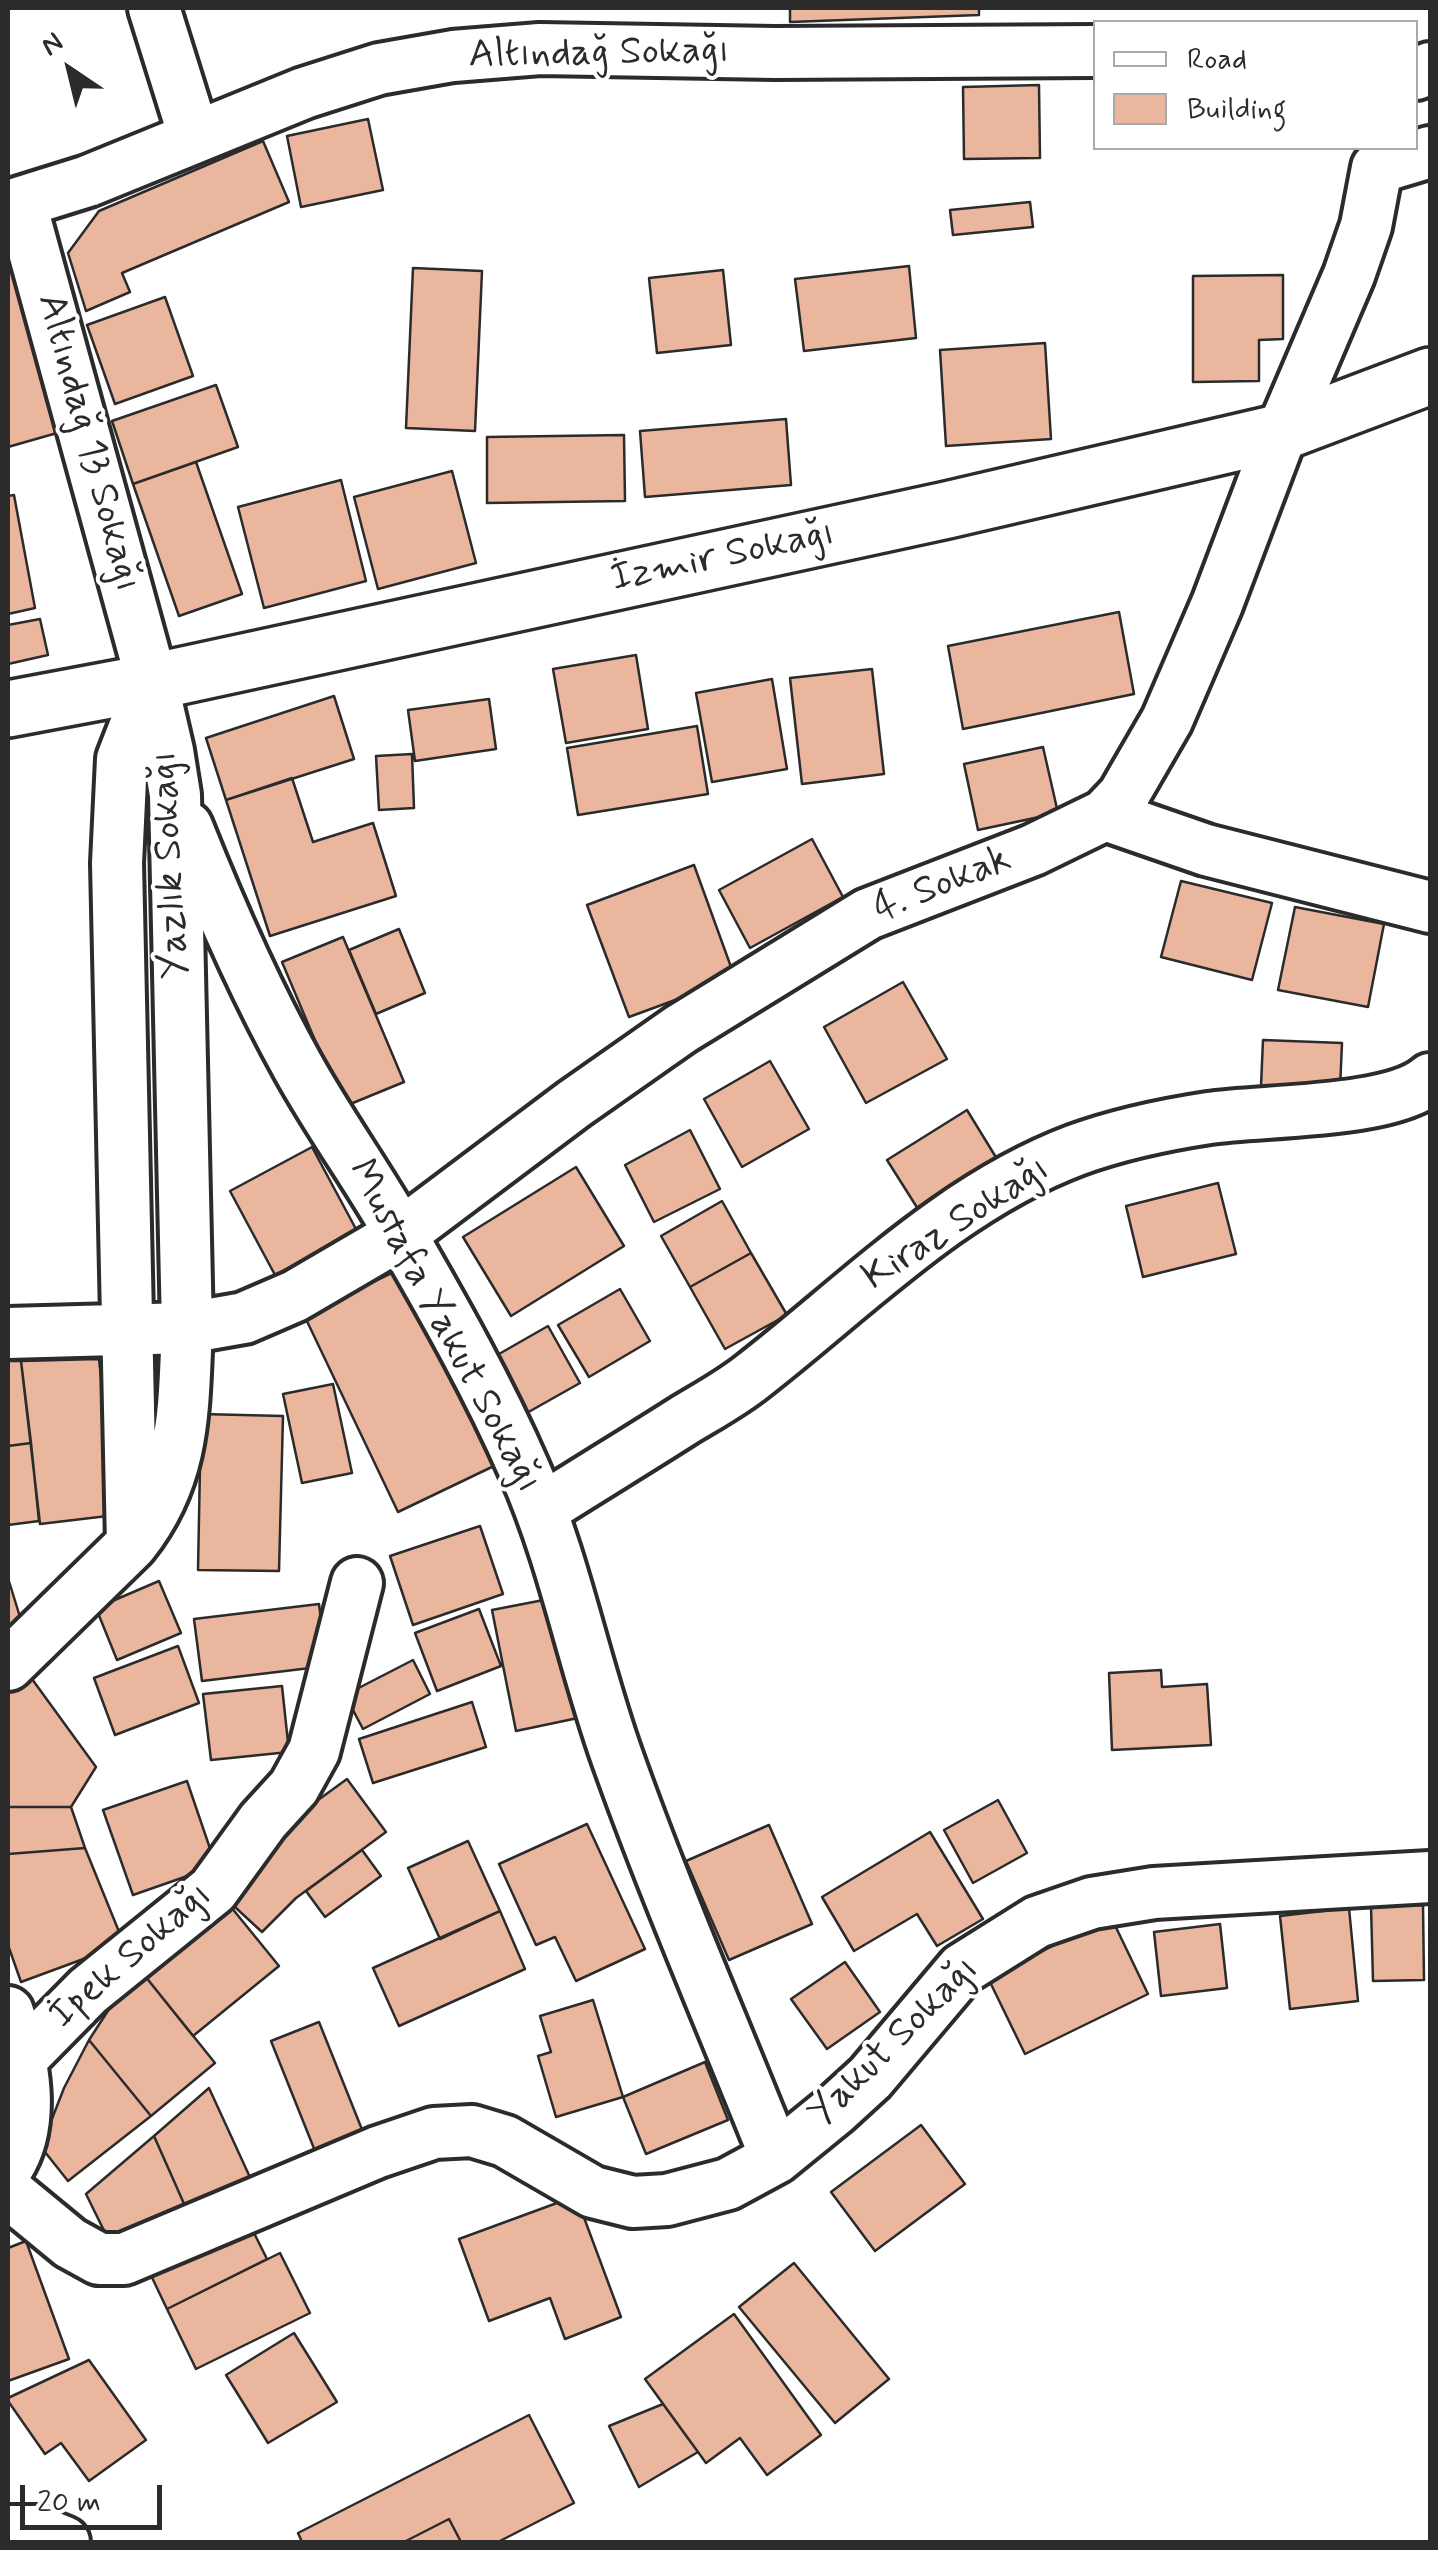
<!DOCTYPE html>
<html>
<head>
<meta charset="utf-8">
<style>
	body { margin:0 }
	#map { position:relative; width:1438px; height:2550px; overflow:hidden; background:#fff; font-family:Mynerve,sans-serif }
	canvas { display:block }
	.frame { position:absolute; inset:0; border:10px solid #2b2b2b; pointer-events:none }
	.legend { position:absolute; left:1093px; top:20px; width:325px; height:130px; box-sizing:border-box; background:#fff; border:2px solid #aaa; margin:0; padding:12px 18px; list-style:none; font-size:30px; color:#2b2b2b }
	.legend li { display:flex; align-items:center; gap:20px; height:50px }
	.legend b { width:50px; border:2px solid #aaa }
	.north { position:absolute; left:20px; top:20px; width:100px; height:100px; -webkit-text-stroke:8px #fff; paint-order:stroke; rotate:325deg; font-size:28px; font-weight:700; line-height:40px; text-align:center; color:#2b2b2b }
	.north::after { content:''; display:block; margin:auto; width:35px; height:45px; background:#2b2b2b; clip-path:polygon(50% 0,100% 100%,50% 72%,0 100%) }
	.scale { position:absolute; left:20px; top:2485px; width:142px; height:45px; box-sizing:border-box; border:5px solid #2b2b2b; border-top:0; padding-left:12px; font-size:30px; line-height:35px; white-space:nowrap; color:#2b2b2b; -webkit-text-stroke:8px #fff; paint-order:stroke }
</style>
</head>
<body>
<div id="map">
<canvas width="1438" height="2550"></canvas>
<div class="frame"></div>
<ul class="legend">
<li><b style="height:12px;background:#fff"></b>Road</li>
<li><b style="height:28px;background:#ebb69e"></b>Building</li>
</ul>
<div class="north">N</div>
<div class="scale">20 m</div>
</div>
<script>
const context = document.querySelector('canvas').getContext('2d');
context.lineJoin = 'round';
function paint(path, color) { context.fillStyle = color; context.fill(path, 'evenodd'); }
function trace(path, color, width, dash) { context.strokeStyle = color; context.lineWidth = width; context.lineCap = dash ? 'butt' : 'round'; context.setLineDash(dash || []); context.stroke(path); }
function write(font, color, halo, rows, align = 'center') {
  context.font = font + ' Mynerve,sans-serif'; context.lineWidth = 8; context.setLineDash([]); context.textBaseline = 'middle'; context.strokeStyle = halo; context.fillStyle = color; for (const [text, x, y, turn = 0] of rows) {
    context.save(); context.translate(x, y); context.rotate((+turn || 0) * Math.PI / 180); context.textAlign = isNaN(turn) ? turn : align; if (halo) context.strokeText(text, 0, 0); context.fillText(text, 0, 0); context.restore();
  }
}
const building = new Path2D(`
	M790,8h189v7l-189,7z
	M1039,85l1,73 -76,1 -1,-72z
	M368,119l15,71 -82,17 -14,-71z
	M263,141l26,61 -167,71 8,19 -44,19 -18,-58 31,-42z
	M1030,202l3,25 -80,8 -3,-25z
	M8,255l49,178 -49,14z
	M909,266l7,72 -112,13 -9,-72z
	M413,268l69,3 -7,160 -69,-3z
	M723,270l8,75 -74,8 -8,-75z
	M1283,275v64l-24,1v41l-66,1v-106z
	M165,297l28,79 -78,28 -28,-79z
	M1045,343l6,96 -105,7 -6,-96z
	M216,385l22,62 -105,37 -21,-63z
	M786,419l5,66 -146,12 -5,-66z
	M624,435l1,66 -138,2v-66z
	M196,462l46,132 -63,22 -46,-132z
	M452,471l24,92 -98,26 -24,-92z
	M341,480l25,101 -102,27 -26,-101z
	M14,495l21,113 -27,6v-118z
	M1119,612l15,82 -171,35 -15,-83z
	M40,619l8,36 -40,9v-39z
	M636,655l12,74 -82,14 -13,-74z
	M872,669l12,105 -82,10 -12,-106z
	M772,679l15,90 -75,13 -16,-89z
	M334,696l20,63 -128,41 -20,-62z
	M489,699l7,50 -81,12 -7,-51z
	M697,726l11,68 -130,21 -11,-67z
	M1043,747l15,66 -80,17 -14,-66z
	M412,754l2,54 -35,2 -3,-54z
	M292,778l21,64 60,-19 23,73 -126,40 -44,-136z
	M812,839l31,58 -93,51 -31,-58z
	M694,865l41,113 -106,39 -42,-112z
	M1181,881l91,22 -20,77 -91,-23z
	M1295,907l89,17 -16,83 -90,-17z
	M399,929l26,64 -49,21 -27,-64z
	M343,937l61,145 -61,25 -61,-145z
	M903,982l44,77 -81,44 -42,-76z
	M1263,1040l79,3 -2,46 -79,-3z
	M770,1061l39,68 -67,38 -38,-68z
	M967,1110l30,49 -79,50 -31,-49z
	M690,1130l30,59 -66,33 -29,-57z
	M312,1147l45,84 -82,44 -45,-84z
	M576,1167l48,79 -113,70 -48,-79z
	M1218,1183l18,71 -93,23 -17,-71z
	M722,1201l29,52 -61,34 -29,-51z
	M751,1253l36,62 -62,34 -35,-62z
	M402,1268l94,197 -98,47 -94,-197z
	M620,1289l30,52 -61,36 -31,-52z
	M548,1326l32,57 -55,31 -33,-56z
	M99,1359l17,156 -76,9 -19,-163z
	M8,1361h13l10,82 -23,3z
	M333,1384l19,89 -50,10 -19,-89z
	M201,1414l82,2 -4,155 -81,-1z
	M31,1443l8,78 -31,4v-79z
	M480,1526l23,68 -90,31 -23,-69z
	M8,1578l16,52 -16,6z
	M159,1581l22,52 -64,27 -21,-52z
	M554,1598l24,120 -62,13 -24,-121z
	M319,1604l8,62 -125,15 -8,-62z
	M479,1609l22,57 -64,25 -22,-58z
	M178,1646l21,57 -84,32 -21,-57z
	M413,1660l17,34 -67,35 -18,-34z
	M24,1668l72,99 -25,40h-63v-114z
	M1161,1670l1,17 45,-3 4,61 -99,5 -3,-77z
	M282,1686l7,66 -78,8 -8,-66z
	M472,1702l14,45 -113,36 -14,-44z
	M347,1779l39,53 -90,66 -34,34 -39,-36 33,-51z
	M187,1781l29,85 -83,29 -30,-85z
	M998,1800l29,53 -54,30 -29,-53z
	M8,1807h63l14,41 -77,6z
	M587,1824l58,125 -69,32 -21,-44 -19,8 -37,-81z
	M769,1825l43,99 -83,36 -43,-99z
	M930,1832l53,87 -46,27 -20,-32 -63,37 -32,-54z
	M468,1841l32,70 -60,28 -32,-71z
	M85,1848l39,96 -103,38 -13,-37v-91z
	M362,1850l19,26 -56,41 -19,-26z
	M1423,1905l1,75 -51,1 -2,-75z
	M231,1907l48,59 -86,70 -56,-70z
	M1349,1908l9,93 -68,8 -10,-93z
	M500,1911l25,58 -126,57 -26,-58z
	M1111,1917l37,77 -123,60 -37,-76z
	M1220,1924l7,64 -66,8 -7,-64z
	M845,1962l35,50 -53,37 -36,-50z
	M137,1966l78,97 -64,53 -62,-76z
	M593,2000l30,97 -67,20 -18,-61 13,-4 -11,-36z
	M319,2022l46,115 -48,19 -46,-115z
	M89,2040l62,76 -83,65 -27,-34 23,-59z
	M705,2062l23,58 -82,34 -23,-57z
	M209,2088l45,98 -65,29 -35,-79z
	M921,2125l44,59 -90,67 -44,-59z
	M154,2136l35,79 -76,34 -27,-55z
	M576,2196l45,121 -56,22 -15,-41 -61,23 -30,-82z
	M246,2217l21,42 -100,50 -21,-44z
	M26,2241l43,118 -61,22v-133z
	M280,2253l30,60 -114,56 -29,-60z
	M794,2263l95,116 -54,44 -96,-116z
	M734,2314l87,121 -54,40 -27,-37 -34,25 -61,-84z
	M294,2333l43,69 -69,41 -42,-68z
	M89,2360l57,80 -57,41 -28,-38 -16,11 -37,-53v-3z
	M663,2404l35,48 -59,35 -30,-61z
	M529,2415l45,88 -76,39h-37l-12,-23 -45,23h-102l-4,-9z
	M449,2519l12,23h-57z`);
paint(building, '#ebb69e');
trace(building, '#2b2b2b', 2.5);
const minor = new Path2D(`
	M154,8l40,128
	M1416,74l14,-6
	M1377,168l53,-16
	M21,204l131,478 16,69 7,44 12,533c-4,82 -1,148 -55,216l-15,-681 5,-104 30,-77
	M8,206l80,-25 216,-88 75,-24 74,-13 87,-7 235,4 321,-2
	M1105,815l101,35 224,57
	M187,827c33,83 68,163 111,240 32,58 71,111 103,168 44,76 88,154 123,234 41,92 59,193 93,288 48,135 106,268 159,401
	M8,1333l179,-5 57,-10 51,-22 106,-62 173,-130 107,-75 187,-115 165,-64 72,-35 18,-19 44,-76 50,-116 65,-172 67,-157 17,-49 11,-58
	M541,1510c47,-30 95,-59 142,-89 23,-14 49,-28 70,-45 103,-80 198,-179 323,-226 44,-16 87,-25 133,-32 55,-8 182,-5 221,-39
	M8,1665l124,-121
	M8,2012c15,47 29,110 0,155
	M20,2060l68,-69 125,-101 50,-69 31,-34 20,-36 43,-168
	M8,2192l62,51 29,16h25l254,-107 56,-19 38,-2 33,10 88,51 40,10 34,-2 61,-16 48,-26 59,-48 35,-32 92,-109 75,-47 55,-19 62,-10 276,-16
	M8,2531h29l27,11`);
const tertiary = new Path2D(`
	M8,709l144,-27 795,-172 335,-78 148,-56`);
trace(minor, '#2b2b2b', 58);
trace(tertiary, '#2b2b2b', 62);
trace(minor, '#fff', 50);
trace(tertiary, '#fff', 55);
write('40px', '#2b2b2b', '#fff', [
	["Altındağ Sokağı",599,55,-1],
	["Altındağ 13 Sokağı",87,443,75],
	["İzmir Sokağı",723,558,-12],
	["Yazlık Sokağı",172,865,-93],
	["4. Sokak",943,886,-22],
	["Kiraz Sokağı",957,1225,-33],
	["Mustafa Yakut Sokağı",443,1327,62],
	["İpek Sokağı",132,1957,-41],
	["Yakut Sokağı",895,2043,-45]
]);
</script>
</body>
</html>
